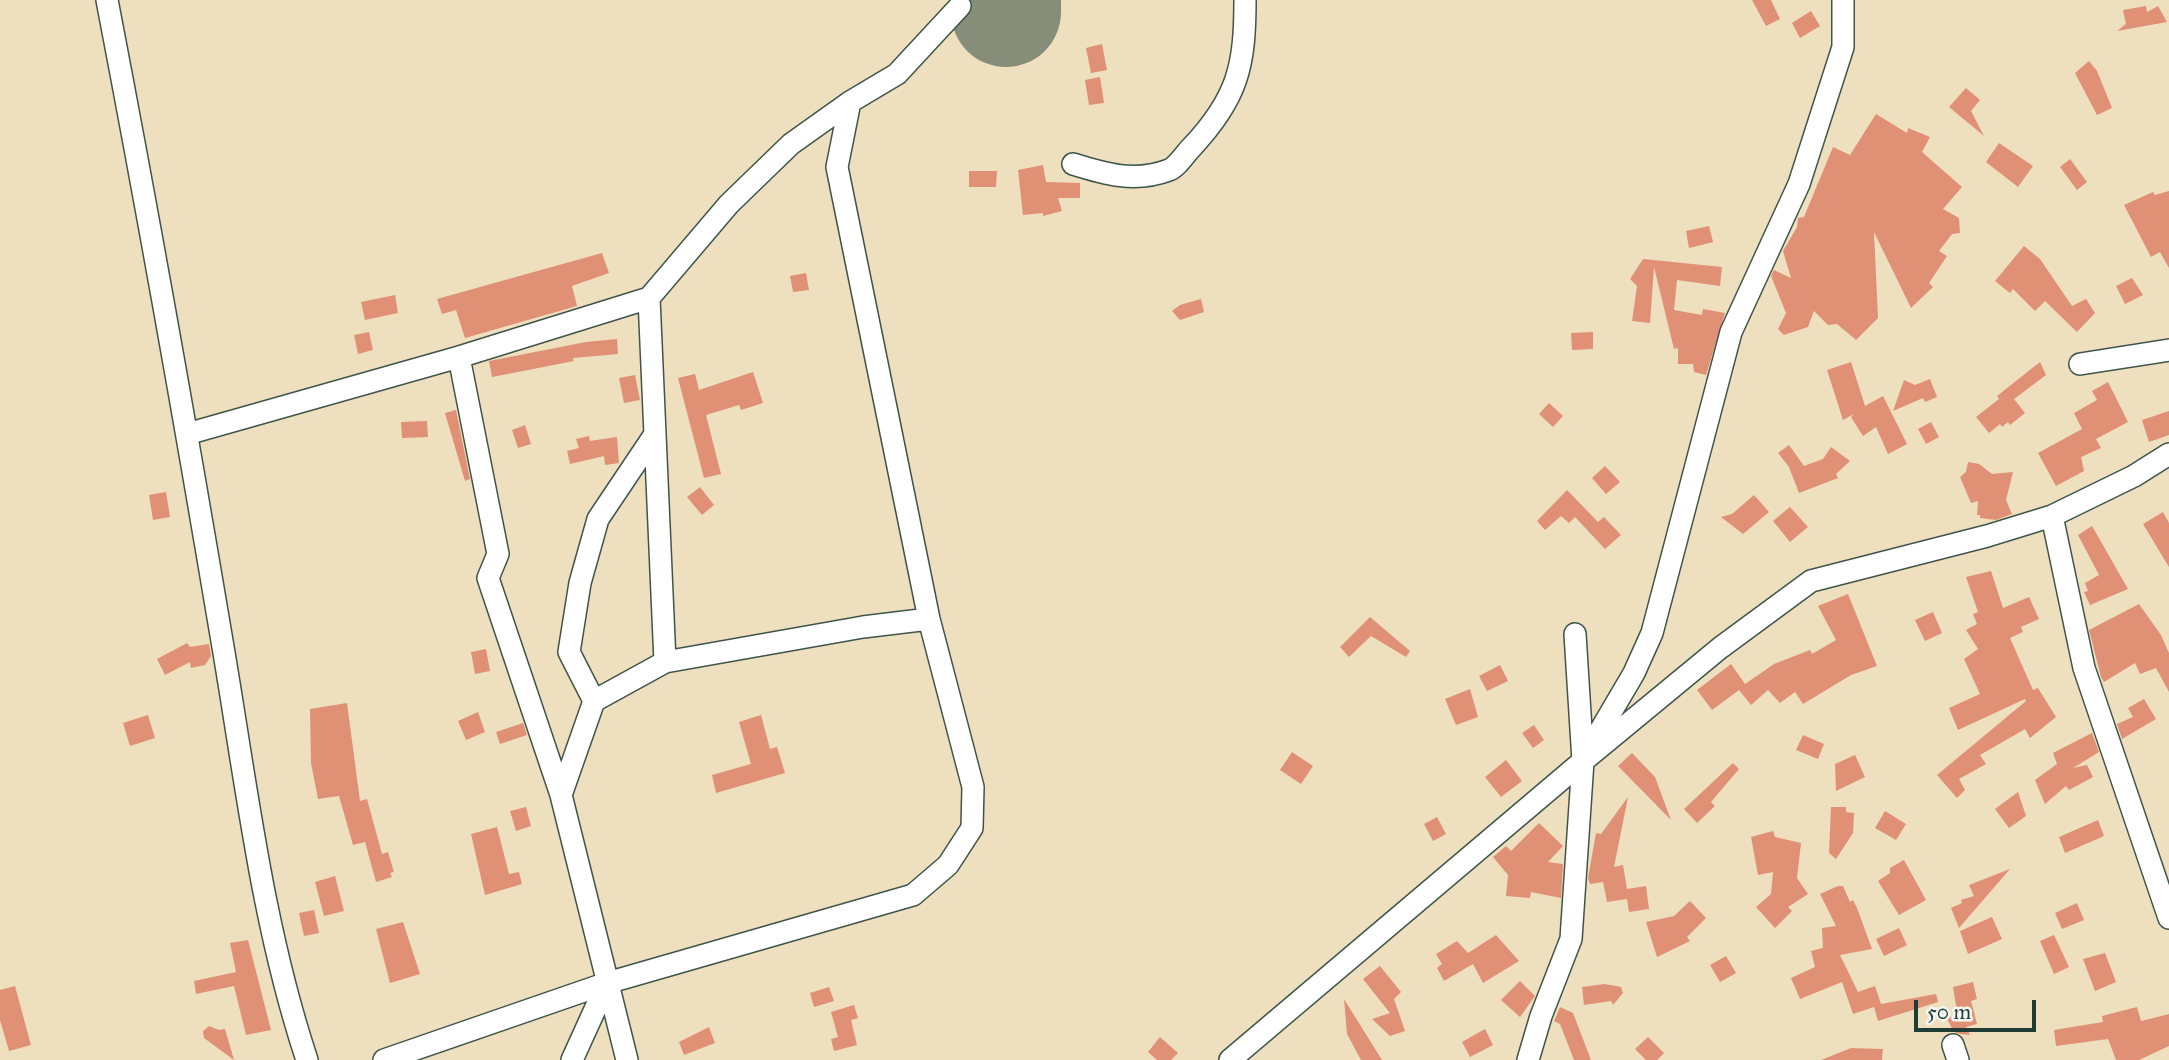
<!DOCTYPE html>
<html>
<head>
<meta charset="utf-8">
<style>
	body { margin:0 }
	#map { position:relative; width:2169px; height:1060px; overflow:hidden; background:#eedfbf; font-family:"IM FELL Great Primer",serif }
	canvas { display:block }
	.scale { position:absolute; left:1914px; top:1000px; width:122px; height:32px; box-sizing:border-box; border:4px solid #1f3d34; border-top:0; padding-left:9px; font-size:21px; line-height:24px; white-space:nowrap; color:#1f3d34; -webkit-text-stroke:5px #f6f6f2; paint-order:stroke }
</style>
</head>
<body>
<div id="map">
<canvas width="2169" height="1060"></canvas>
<div class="scale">50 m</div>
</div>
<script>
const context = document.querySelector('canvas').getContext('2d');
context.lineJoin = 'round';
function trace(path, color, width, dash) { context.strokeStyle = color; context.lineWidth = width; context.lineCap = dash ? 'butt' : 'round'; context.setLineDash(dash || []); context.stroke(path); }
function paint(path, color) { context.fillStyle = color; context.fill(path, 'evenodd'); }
trace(new Path2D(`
	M1006,0v12`), '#868e7a', 110);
paint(new Path2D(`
	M1752,0h19l9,19 -14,7z
	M2146,6l1,6 11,-6 9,16 -50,9 9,-7 -3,-14z
	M1811,11l9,15 -20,12 -8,-15z
	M1102,44l5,26 -16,3 -5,-25z
	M2089,61l8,10 15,37 -15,7 -22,-42z
	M1100,77l4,26 -15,2 -4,-25z
	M1966,88l14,12 -9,11 13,25 -35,-29z
	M1876,114l31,19 1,-5 22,9 -8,15 40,35 -19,22 16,9 1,15 -8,1 -13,17 8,5 -18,27 4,4 -22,21 -37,-76 4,86 -22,22 -19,-16 -9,1 -14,-14 -6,16 -24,8 -6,-6 8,-16 -15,-37 3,-6 17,8 -8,-27 14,-24 1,-9 6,-1 29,-70 17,8z
	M1999,143l34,23 -15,21 -32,-25z
	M2070,159l17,23 -10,8 -17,-23z
	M1043,165l3,17 34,1v15h-22l4,13 -19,5v-3l-20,2 -5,-45z
	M969,171h28l-1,16h-27z
	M2169,191v77l-9,-16 -9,5 -27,-52 29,-13 2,3z
	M1709,226l4,16 -24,6 -3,-17z
	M2024,246l16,13 32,47 14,-7 9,14 -18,19 -32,-31 -10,10 -22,-22 -3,4 -15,-12z
	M602,253l7,20 -37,13 5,20 -112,32 -9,-28 -14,4 -5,-15z
	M1643,259l79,8 -2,19 -43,-6 -3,30 28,5 1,-6 22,4 -19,62 -12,-3 -1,-8h-15v-16l-4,1 -20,-82 -4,56 -18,-2 5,-35 -7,-7z
	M806,273l3,17 -16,2 -3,-16z
	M2132,278l11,17 -18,9 -9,-18z
	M395,295l3,18 -33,7 -4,-18z
	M1201,299l3,13 -24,8 -8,-9 8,-6z
	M369,332l4,18 -15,4 -4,-19z
	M1593,332v17l-21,1 -1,-17z
	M617,339l1,15 -45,4 1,3 -82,16 -3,-16 97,-19z
	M1851,362l14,44 18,-10 24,48 -19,10 -12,-27 -13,9 -12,-19 3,-3 -11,6 -16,-50z
	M2040,362l6,13 -32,24 11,14 -15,12 -2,-3 -6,5 -2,-3 -11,9 -13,-16 23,-18 -2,-3z
	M753,372l10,31 -22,7 -2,-5 -33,10 15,59 -17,4 -26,-100 17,-4 4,16z
	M635,375l5,25 -16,3 -5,-25z
	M1930,379l7,18 -12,5 -2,-4 -30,13 11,-31 11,5z
	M2108,382l20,40 -32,17 5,9 -20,9 3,14 -28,15 -18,-33 44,-24 -8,-16 23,-13 -5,-9z
	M1549,403l14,13 -10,11 -14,-13z
	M456,410l14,69 -5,2 -20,-68z
	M2169,411v24l-20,7 -7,-22z
	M427,421l1,16 -26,1 -1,-16z
	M1931,422l8,15 -13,7 -8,-15z
	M525,425l6,19 -13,4 -6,-18z
	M589,436l1,5 27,-4 2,26 -14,2 -1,-9 -34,8 -3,-13 12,-3 -3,-9z
	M1789,445l15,21 19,-7 8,-12 19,14 -14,13 2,4 -39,15 -10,-26 -11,-14z
	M1968,462l11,2 13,10 21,-2 -7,28 6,14 -16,6 -16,-2v-3h-3l1,-14 -7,2 -11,-26 6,-5z
	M1605,466l15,16 -14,12 -14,-16z
	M700,487l14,18 -12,10 -15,-18z
	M1567,490l31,32 6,-5 17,18 -16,14 -30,-32 -6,6 -8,-7 -16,14 -8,-9z
	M166,492l4,25 -17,3 -4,-25z
	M1754,495l15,17 -26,22 -22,-17 11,-3z
	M1790,507l18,20 -18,15 -17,-21z
	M2163,512l6,11v44l-26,-43z
	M2092,526l36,63 -38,16 -6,-13 4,-1 -3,-8 14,-8 -21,-40z
	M1991,571l12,37 26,-11 10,22 -18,8 2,5 -13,6 23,52 5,-2 18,29 -26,21 -5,-9 -45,26 6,9 -27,15 6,11 -8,8 -20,-23 89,-74 -1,-2 -67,31 -9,-22 31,-14 -16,-35 14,-10 -12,-19 11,-6 -4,-10 5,-2 -12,-35z
	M1848,594l29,72 -26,9 -48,29 -8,-12 -15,11 -12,-13 -17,15 -12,-15 -27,20 -15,-20 34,-26 14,20 29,-20 36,-14 2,4 24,-14 -18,-34z
	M2139,604l22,31 8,18v39l-13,-24 -16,6 -5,-11 -31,19 -3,-5 -12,-47z
	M1933,612l9,21 -17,8 -10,-21z
	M1370,617l40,34 -4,6 -35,-21 -22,21 -9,-10z
	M187,643l3,4 19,-3 2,12 -6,9 -14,3 -1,-6 -25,13 -8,-16z
	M486,649l4,22 -15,3 -4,-22z
	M1500,665l8,16 -21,10 -8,-15z
	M1470,689l8,28 -22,8 -11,-26z
	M2144,699l12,20 -34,20 -5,-15 16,-7 -5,-9z
	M347,703l13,98 7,-2 15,55 6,-2 6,20 -4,1 2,4 -16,5 -11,-40 -12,3 -14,-49 -21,3 -7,-36 -1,-54z
	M478,712l7,20 -19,8 -8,-19z
	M148,715l7,23 -25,8 -7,-23z
	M761,715l9,34 7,-2 8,26 -69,20 -4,-18 39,-11 -12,-42z
	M523,723l4,12 -27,9 -4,-12z
	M1534,725l10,15 -11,8 -11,-15z
	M2092,733l7,19 -26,16 14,-3 6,12 -24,13 -3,-4 -21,18 -10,-24 22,-16 -4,-11z
	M1803,735l21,9 -6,15 -22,-9z
	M1292,752l21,14 -12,18 -21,-14z
	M1632,753l23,24 16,43 -53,-54z
	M1855,755l10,22 -29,14 -1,-27z
	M1506,760l16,21 -21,16 -16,-20z
	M1733,763l6,6 -28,33 4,4 -18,17 -13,-14z
	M2018,792l8,24 -17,12 -14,-19z
	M1628,797l-14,70 9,-2 4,24 19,-3 3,23 -20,3 -2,-13 -20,3 -4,-20 -13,2 -2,-6 8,-45 5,1z
	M526,807l5,19 -15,5 -6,-20z
	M1831,807h15v5l8,1 -1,20 -17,26 -7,-6z
	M1885,811l21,13 -10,16 -21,-12z
	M1437,817l9,17 -13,7 -9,-17z
	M2098,820l6,16 -39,17 -6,-16z
	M1539,823l24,23 -15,16 15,2 -2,34 -30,-6 -1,6 -24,-2 2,-21 -15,-18 13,-11 5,5z
	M497,827l12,47 10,-2 3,12 -37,11 -14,-61z
	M1773,831l2,6 26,6 -4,35 11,16 -20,13 4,4 -17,17 -19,-21 15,-13 2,-22 -15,3 -7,-38z
	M1904,860l22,40 -27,15 -21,-34 12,-8v-5z
	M2010,869l-32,37 -19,22 -8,-20 11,-5 -1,-3 13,-4 -5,-11z
	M335,876l9,35 -20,5 -9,-34z
	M1838,886h5l7,16 3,-2 4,8 15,41 -32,6 18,37 17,-6 6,18 55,-10 2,8 -60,19 -4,-14 -21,7 -11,-32 -42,17 -9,-21 24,-11 -4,-16 12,-3 -1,-20 14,-2 -16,-32z
	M1690,901l16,17 -19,19 3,4 -33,16 -11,-35 28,-6z
	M2077,903l7,17 -22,9 -7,-16z
	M314,910l5,23 -15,3 -5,-23z
	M1992,917l10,22 -34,15 -8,-23z
	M403,922l17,52 -30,9 -14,-54z
	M1899,928l8,17 -23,11 -8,-17z
	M1496,935l23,26 -36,22 -10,-19 -29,17 -7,-13 5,-4 -6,-10 21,-13 11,12z
	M2054,935l15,32 -15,7 -14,-33z
	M248,940l23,90 -25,5 -12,-49 -38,8 -2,-13 42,-9 -6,-29z
	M2105,953l11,29 -21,9 -12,-32z
	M1726,956l10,17 -16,9 -10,-17z
	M1380,966l21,26 -7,7 11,32 -15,5 -18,-17 18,-6 -27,-34z
	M1520,981l15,15 -15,21 -19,-17z
	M1973,982l4,17 -6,2 6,23 -11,3 4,8 -10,-1 -6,-2 -8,-15 12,1 -5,-31z
	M1605,984l16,3 2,6 -10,12 -2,-4 -27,4 -2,-18z
	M15,986l16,59 -22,6 -9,-31v-30z
	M829,987l5,14 -20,6 -4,-14z
	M1344,999l23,37 15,24h-21l-14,-26z
	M854,1005l4,13 -7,2 6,25 -23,6 -3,-12 7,-2 -7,-25z
	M1560,1007l13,6 18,47h-17l-14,-36 -6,-3z
	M2137,1007l4,14 28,-7v32l-30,14h-23l-8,-21 -52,7 -2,-16 49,-8 -1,-6z
	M209,1026l10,4 6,-1 9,31 -30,-22 -1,-7z
	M709,1027l6,16 -31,12 -5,-13z
	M1485,1029l8,16 -23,12 -8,-15z
	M1160,1037l18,16 -7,7h-14l-9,-8z
	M1648,1037l16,16 -7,7h-11l-11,-11z
	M1851,1048l32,1 -1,11h-61z`), '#e09075');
const minor = new Path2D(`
	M107,0c41,213 79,427 115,641 24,140 40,284 85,419
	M1073,164c32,10 62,19 96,6 8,-3 16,-16 22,-22 47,-50 54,-82 54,-148
	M649,298l16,364
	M2080,364l89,-14
	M187,434l272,-77
	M2052,516l32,152 85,250
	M594,701l-25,-49 11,-69 18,-64 55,-82
	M1587,753l47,-80 18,-40 79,-301 68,-148 44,-137v-47
	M561,795l33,-94 71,-39 198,-35 66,-8
	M1953,1045l5,15
	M384,1060l223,-77 306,-88 35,-30 24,-37 1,-41 -44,-168 -92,-452 13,-65
	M572,1060l35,-77
	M627,1060l-66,-265 -73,-217 10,-24 -39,-197 190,-59 80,-94 62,-60 59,-42 47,-28 63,-68
	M1230,1060l353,-299 137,-113 91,-67 176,-45 65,-20 82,-40 35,-22
	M1528,1060l13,-44 30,-77 12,-178 -8,-127`);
trace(minor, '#3e5549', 24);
trace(minor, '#fff', 21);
</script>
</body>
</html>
